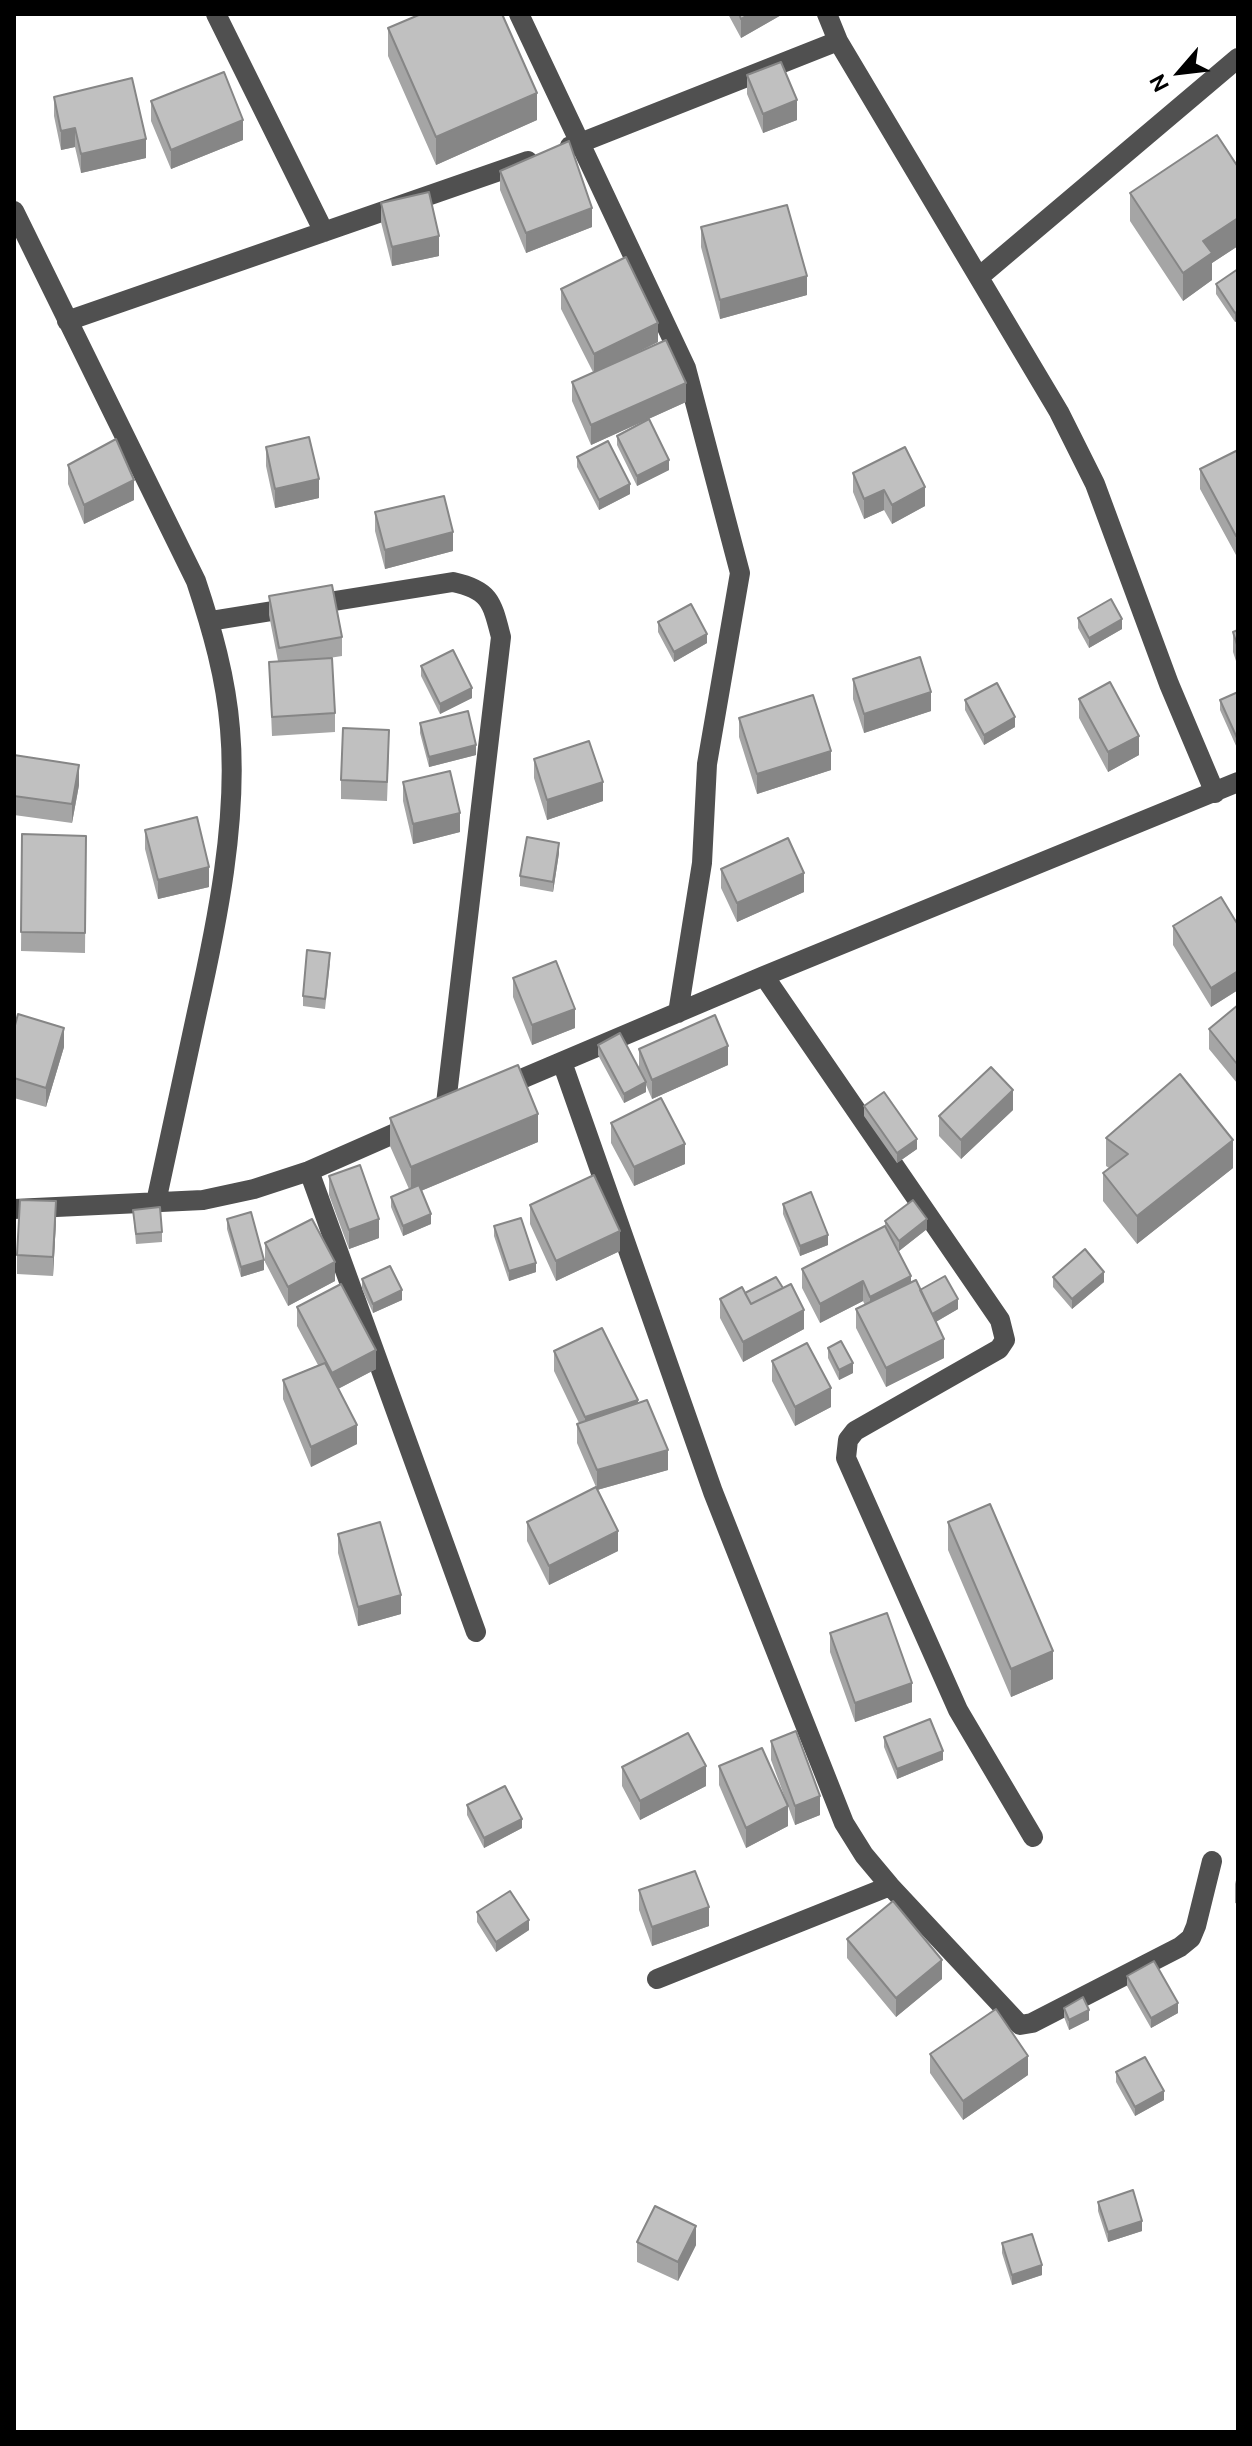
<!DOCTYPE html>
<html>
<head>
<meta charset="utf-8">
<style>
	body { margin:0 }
	#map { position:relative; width:1252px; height:2446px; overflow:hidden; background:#fff; font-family:Ubuntu,sans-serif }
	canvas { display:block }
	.frame { position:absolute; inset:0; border:16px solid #000; pointer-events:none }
	.north { position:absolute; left:1140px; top:32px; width:80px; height:80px; -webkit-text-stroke:6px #fff; paint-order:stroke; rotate:242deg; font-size:22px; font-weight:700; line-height:32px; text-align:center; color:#000 }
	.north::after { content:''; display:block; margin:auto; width:28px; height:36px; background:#000; clip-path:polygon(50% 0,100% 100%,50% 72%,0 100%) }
</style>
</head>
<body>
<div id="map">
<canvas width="1252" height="2446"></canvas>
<div class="frame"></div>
<div class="north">N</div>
</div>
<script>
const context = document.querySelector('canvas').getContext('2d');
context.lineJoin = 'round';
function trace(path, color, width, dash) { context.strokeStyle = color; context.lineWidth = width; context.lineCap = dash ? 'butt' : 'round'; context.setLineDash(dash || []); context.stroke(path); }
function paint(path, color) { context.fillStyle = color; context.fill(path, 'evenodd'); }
trace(new Path2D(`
	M216,14l108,218
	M519,14l61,129 -10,3
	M827,14l11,27 221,371 36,72 74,200 46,109
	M14,211l182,370c16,48 30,97 34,148 8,91 -13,194 -33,283 -14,64 -28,127 -41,190
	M979,277l259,-219
	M67,321l461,-160
	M210,621l243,-39c37,8 39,20 48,55l-56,475
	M764,976l236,344 5,20 -6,9 -144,82 -7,9 -2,18 112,252 75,127
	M678,1013l24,-150 5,-99 33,-191 -54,-205 -106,-225 258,-102
	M562,1062l151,430 131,331 20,32 26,31 130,139 12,-2 148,-76 11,-9 5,-12 16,-65
	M500,1088l264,-112 474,-194
	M309,1171l167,461
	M14,1209l189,-9 51,-11 55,-18 107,-47
	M657,1979l233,-93`), '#505050', 20);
paint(new Path2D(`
	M728,14h55l-42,24z
	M388,28l149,92 -101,45 -48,-109z
	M747,75l50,45 -34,13 -16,-39z
	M54,97l92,61 -65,15 -6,-26 -14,3 -7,-34z
	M151,101l92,39 -72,29 -20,-48z
	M1238,167v79l-26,17v17l-29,21 -53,-80v-28z
	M500,171l92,56 -66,26 -26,-63z
	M381,203l58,53 -47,10 -11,-44z
	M701,227l106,68 -87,24 -19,-72z
	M1238,269v51l-3,2 -19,-28v-10z
	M561,289l97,53 -27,13 55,47 -95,43 -19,-44v-19l21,-10 -32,-63z
	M617,436l52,34 -32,16 -20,-41z
	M266,447l53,51 -44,10 -9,-42z
	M1238,450v104l-2,1 -36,-66v-20z
	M577,457l53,37 -31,16 -22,-43z
	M68,465l66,35 -50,24 -16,-40z
	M853,473l72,33 -33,18 -8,-14 -20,9 -11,-27z
	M375,512l78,39 -68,18 -10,-38z
	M269,596l73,41v19l-13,2 6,55v19l-63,4 -3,-74 9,-1 -9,-46z
	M1078,618l44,11 -33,19 -11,-20z
	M658,622l49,21 -33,19 -16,-30z
	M1238,630v37l-5,-15v-20z
	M421,666l51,32 -32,16 -19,-38z
	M853,679l78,32 -67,22 -11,-34z
	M1238,692v56h-1l-17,-38v-10z
	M1079,699l60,56 -31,17 -29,-54z
	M965,700l50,27 -31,18 -19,-35z
	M739,718l92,52 -74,24 -18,-57z
	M420,723l56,32 -47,12 -9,-34z
	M389,749l-2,52 -46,-2v-19z
	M14,755l65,30 -7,38 -58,-8z
	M534,759l69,42 -56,19 -13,-42z
	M403,782l57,50 -47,12 -10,-43z
	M145,830l64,57 -51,12 -13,-50z
	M22,834l64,2 -1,117 -64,-2z
	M559,853l-6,39 -33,-6v-10z
	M721,869l83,23 -67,30 -16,-34z
	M1238,925v65l-27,17 -38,-62v-19z
	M330,963l-5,46 -22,-3v-10z
	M513,978l62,50 -43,17 -19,-48z
	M1238,1005v77l-1,1 -28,-34v-20z
	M14,1029l50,18 -18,60 -32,-9z
	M598,1045l41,23v-19l89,16 -76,34 -6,-14v7l-22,11 -26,-48z
	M864,1106l53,43 -20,14 -33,-47z
	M1013,1110l-52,49 -22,-23v-20z
	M390,1118l148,24 -117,49 10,33 -28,12 -12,-29v-10l18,-8 -19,-43z
	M611,1123l74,41 -51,22 -23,-43z
	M1106,1138l127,30 -96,76 -34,-43v-28l6,-5 -3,-2z
	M329,1176l50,62 -30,11 -20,-54z
	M783,1204l45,41 -28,11 -17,-42z
	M530,1205l90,46 -64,30 -26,-57z
	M133,1210l29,22v10l-26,2z
	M227,1219l37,51 -23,7 -14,-48z
	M56,1221l-3,55 -36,-2v-19z
	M885,1221l42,8 -28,22 -4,-6 16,37 9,8 38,19 -22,13 8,36 -58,29 -30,-59v-19l9,-4 -2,-4 -43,22 -18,-35v-19l83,-43z
	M494,1226l42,46 -27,9 -15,-45z
	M265,1243l70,38 -47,25 -23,-44z
	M1053,1277l51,5 -32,27 -19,-22z
	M362,1279l40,21 -29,13 -11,-24z
	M745,1293l59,36 -61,33 -23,-44v-19z
	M297,1307l79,62 -38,20 19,55 -46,23 -28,-68v-19l35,-15 -21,-39z
	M828,1348l25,25 -14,7 -11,-22z
	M554,1351l84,53 30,66 -71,20 21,61 -69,34 -22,-44v-19l69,-35 -19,-44v-19l2,-1 -25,-52z
	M772,1361l59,46 -36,19 -23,-45z
	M948,1522l105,157 -42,18 -63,-147z
	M338,1534l63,80 -43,12 -20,-73z
	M830,1633l82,69 -57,20 -25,-70z
	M884,1737l59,23 -46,19 -13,-32z
	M771,1741l49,74 -25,10 -24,-65z
	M719,1766l69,60 -42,22 -27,-63z
	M622,1767l84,19 -66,34 -18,-34z
	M467,1805l55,23 -38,20 -17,-33z
	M1238,1872v32l-3,-1v-19z
	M639,1890l70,36 -57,20 -13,-36z
	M477,1912l52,18 -33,22 -19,-30z
	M847,1939l95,40 -46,38 -49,-59z
	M1127,1976l51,37 -27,15 -24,-42z
	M1064,2008l25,12 -20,10 -5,-13z
	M930,2054l98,21 -65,45 -33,-47z
	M1116,2072l48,28 -29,16 -19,-34z
	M1098,2202l44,29 -34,11 -10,-31z
	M637,2242l59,3 -18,36 -41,-19z
	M1002,2243l40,32 -30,10 -10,-32z`), '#a5a5a5');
paint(new Path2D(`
	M749,14h34l-42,24v-19z
	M537,93v27l-101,45v-28z
	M797,100v20l-34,13v-19z
	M243,120v20l-72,29v-19z
	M75,128v19l-14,3v-19z
	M146,139v19l-65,15v-19z
	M592,208v19l-66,26v-20z
	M1238,218v28l-26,17v17l-29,21v-28l20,-32z
	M439,236v20l-47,10v-19z
	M807,276v19l-87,24v-19z
	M1238,311v9l-3,2v-9z
	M658,323v19l-64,32v-20z
	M686,383v19l-95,43v-20z
	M669,460v10l-32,16v-10z
	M319,479v19l-44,10v-19z
	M134,480v20l-50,24v-19z
	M630,484v10l-31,16v-10z
	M925,487v19l-33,18v-19z
	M884,490v20l-20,9v-20z
	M453,532v19l-68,18v-19z
	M1238,535v19l-2,1v-19z
	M1122,619v10l-33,19v-10z
	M707,634v9l-33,19v-10z
	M472,688v10l-32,16v-10z
	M931,692v19l-67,22v-19z
	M1015,717v10l-31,18v-10z
	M1139,736v19l-31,17v-20z
	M476,745v10l-47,12v-10z
	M831,751v19l-74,24v-20z
	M79,765v20l-7,38v-19z
	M603,782v19l-56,19v-20z
	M460,813v19l-47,12v-20z
	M559,843v10l-6,39v-10z
	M209,867v20l-51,12v-19z
	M804,873v19l-67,30v-19z
	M1238,971v19l-27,17v-19z
	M575,1009v19l-43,17v-20z
	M64,1028v19l-18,60v-19z
	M728,1046v19l-76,34v-19z
	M1238,1063v19l-1,1v-19z
	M646,1082v10l-22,11v-9z
	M1013,1090v20l-52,49v-19z
	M538,1114v28l-127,53v-28z
	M917,1139v10l-20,14v-10z
	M1233,1140v28l-96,76v-28z
	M685,1144v20l-51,22v-19z
	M56,1201v20l-3,55v-19z
	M431,1214v10l-28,12v-10z
	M379,1219v19l-30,11v-19z
	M927,1219v10l-28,22v-10z
	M620,1231v20l-64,30v-20z
	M828,1235v10l-28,11v-10z
	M264,1260v10l-23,7v-10z
	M335,1262v19l-47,25v-19z
	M536,1263v9l-27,9v-10z
	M1104,1272v10l-32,27v-10z
	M911,1276v19l-41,21v-19z
	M863,1281v20l-43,22v-19z
	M402,1290v10l-29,13v-9z
	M958,1299v10l-26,15v-10z
	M804,1310v19l-61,33v-20z
	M944,1339v19l-58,29v-19z
	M376,1350v19l-44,23v-19z
	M853,1363v10l-14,7v-10z
	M831,1388v19l-36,19v-19z
	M638,1400v19l-53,18v-20z
	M357,1425v19l-46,23v-20z
	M668,1450v20l-71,20v-20z
	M618,1531v20l-69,34v-19z
	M401,1595v19l-43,12v-19z
	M1053,1651v28l-42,18v-28z
	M912,1683v19l-57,20v-19z
	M943,1751v9l-46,19v-10z
	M706,1766v20l-66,34v-19z
	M820,1796v19l-25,10v-19z
	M788,1806v20l-42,22v-20z
	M522,1819v9l-38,20v-10z
	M709,1907v19l-57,20v-19z
	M529,1920v10l-33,22v-10z
	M942,1960v19l-46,38v-19z
	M1178,2003v10l-27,15v-10z
	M1089,2010v10l-20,10v-10z
	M1028,2056v19l-65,45v-19z
	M1164,2091v9l-29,16v-9z
	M1142,2221v10l-34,11v-10z
	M696,2226v19l-18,36v-19z
	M1042,2265v10l-30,10v-10z`), '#868686');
const building = new Path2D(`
	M421,14h81l35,79 -101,44 -48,-109z
	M739,14h10l-8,5z
	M781,62l16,38 -34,14 -16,-39z
	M224,72l19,48 -72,30 -20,-49z
	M132,78l14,61 -65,15 -6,-26 -14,3 -7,-34z
	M1217,135l21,32v51l-35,23 9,12 -29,20 -53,-80z
	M569,141l23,67 -66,25 -26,-62z
	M429,192l10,44 -47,11 -11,-44z
	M787,205l20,71 -87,24 -19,-73z
	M626,257l32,66 -64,31 -33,-65z
	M1238,269v42l-3,2 -19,-29z
	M666,340l20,43 -95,42 -19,-43z
	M649,419l20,41 -32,16 -20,-40z
	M309,437l10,42 -44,10 -9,-42z
	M116,439l18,41 -50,25 -16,-40z
	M608,441l22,43 -31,16 -22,-43z
	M905,447l20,40 -33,18 -8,-15 -20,9 -11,-26z
	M1238,450v85l-2,1 -36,-67z
	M444,496l9,36 -68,18 -10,-38z
	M332,585l10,52 -63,11 -10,-52z
	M1111,599l11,20 -33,19 -11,-20z
	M691,604l16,30 -33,18 -16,-30z
	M1238,630v18l-5,-16z
	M453,650l19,38 -32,16 -19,-38z
	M920,657l11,35 -67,22 -11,-35z
	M332,658l3,55 -63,4 -3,-55z
	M1110,682l29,54 -31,16 -29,-53z
	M997,683l18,34 -31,18 -19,-35z
	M1238,692v46h-1l-17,-38z
	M813,695l18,56 -74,23 -18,-56z
	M468,711l8,34 -47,12 -9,-34z
	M343,728l46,2 -2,52 -46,-2z
	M589,741l14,41 -56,18 -13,-41z
	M14,755l65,10 -7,39 -58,-8z
	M450,771l10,42 -47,11 -10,-42z
	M197,817l12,50 -51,13 -13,-50z
	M22,834l64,2 -1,97 -64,-1z
	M527,837l32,6 -6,39 -33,-6z
	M788,838l16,35 -67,30 -16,-34z
	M1221,897l17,28v46l-27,17 -38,-62z
	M307,950l23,3 -5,46 -22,-3z
	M556,961l19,48 -43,16 -19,-47z
	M1238,1005v58l-1,1 -28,-35z
	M18,1014l46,14 -18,60 -32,-10v-49z
	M715,1015l13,31 -76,34 -13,-31z
	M620,1033l26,49 -22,12 -26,-49z
	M518,1065l20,49 -127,53 -21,-49z
	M991,1067l22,23 -52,50 -22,-24z
	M1180,1074l53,66 -96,76 -34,-43 25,-19 -22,-16z
	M884,1092l33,47 -20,14 -33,-47z
	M661,1098l24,46 -51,23 -23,-44z
	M360,1165l19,54 -30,11 -20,-54z
	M594,1175l26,56 -64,30 -26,-56z
	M419,1185l12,29 -28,12 -12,-29z
	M811,1192l17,43 -28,11 -17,-42z
	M20,1200l36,1 -3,56 -36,-2z
	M913,1200l14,19 -28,22 -14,-20z
	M160,1207l2,25 -26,2 -3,-24z
	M251,1212l13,48 -23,7 -14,-48z
	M521,1218l15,45 -27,8 -15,-45z
	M312,1219l23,43 -47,25 -23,-44z
	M885,1226l26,50 -41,21 -7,-16 -43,23 -18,-35z
	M1085,1249l19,23 -32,27 -19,-22z
	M390,1266l12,24 -29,14 -11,-25z
	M945,1276l13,23 -26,15 -12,-24z
	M776,1277l7,11 -32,16 -6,-11z
	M916,1280l28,59 -58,29 -30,-59z
	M341,1284l35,66 -44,23 -35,-66z
	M791,1284l13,26 -61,32 -23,-43 22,-12 9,17z
	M602,1328l36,72 -53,17 -31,-66z
	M841,1341l12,22 -14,7 -11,-22z
	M807,1343l24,45 -36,19 -23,-46z
	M325,1363l32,62 -46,22 -28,-67z
	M647,1400l21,50 -71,20 -20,-46z
	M596,1487l22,44 -69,35 -22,-44z
	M990,1504l63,147 -42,18 -63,-147z
	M380,1522l21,73 -43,12 -20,-73z
	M887,1613l25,70 -57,20 -25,-70z
	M930,1719l13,32 -46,18 -13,-32z
	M796,1731l24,65 -25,10 -24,-65z
	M688,1733l18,33 -66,35 -18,-34z
	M762,1748l26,58 -42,22 -27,-62z
	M505,1786l17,33 -38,19 -17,-33z
	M695,1871l14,36 -57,20 -13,-37z
	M510,1891l19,29 -33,22 -19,-30z
	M893,1901l49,59 -46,38 -49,-59z
	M1154,1961l24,42 -27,15 -24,-42z
	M1083,1997l6,13 -20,10 -5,-12z
	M996,2009l32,47 -65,45 -33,-47z
	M1145,2057l19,34 -29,16 -19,-35z
	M1133,2190l9,31 -34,11 -10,-30z
	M655,2206l41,20 -18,36 -41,-20z
	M1032,2234l10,31 -30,10 -10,-32z`);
paint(building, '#c0c0c0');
trace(building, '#868686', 2);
</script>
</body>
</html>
